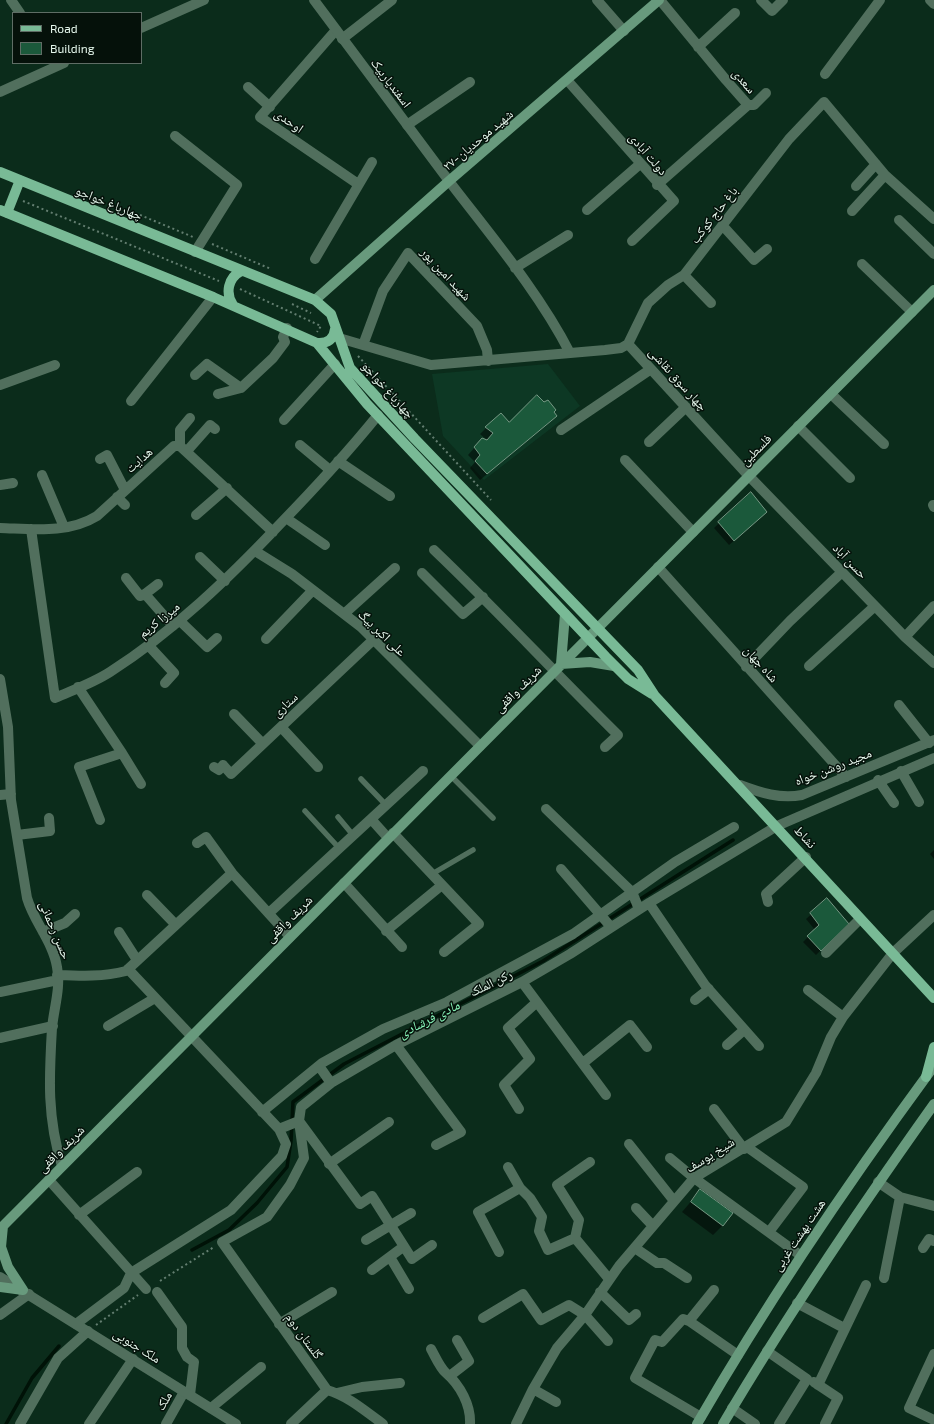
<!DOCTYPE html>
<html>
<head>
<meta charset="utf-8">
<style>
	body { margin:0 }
	#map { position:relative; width:934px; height:1424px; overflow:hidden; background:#0b2c1b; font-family:"Exo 2",sans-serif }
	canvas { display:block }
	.legend { position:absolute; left:12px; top:12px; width:130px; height:52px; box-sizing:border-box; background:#05110a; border:1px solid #5f6d65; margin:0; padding:5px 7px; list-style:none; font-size:12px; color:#e6f8ed }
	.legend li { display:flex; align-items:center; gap:8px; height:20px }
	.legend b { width:20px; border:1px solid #5f6d65 }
</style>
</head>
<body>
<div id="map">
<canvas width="934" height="1424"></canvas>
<ul class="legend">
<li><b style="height:5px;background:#79ba96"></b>Road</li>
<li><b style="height:11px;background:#1b593b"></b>Building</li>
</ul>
</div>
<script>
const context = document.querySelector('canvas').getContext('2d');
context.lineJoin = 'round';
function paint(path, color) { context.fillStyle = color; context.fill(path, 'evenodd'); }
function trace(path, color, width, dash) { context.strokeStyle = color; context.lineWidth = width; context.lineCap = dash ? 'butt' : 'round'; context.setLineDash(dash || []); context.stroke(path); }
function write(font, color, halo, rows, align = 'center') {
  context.font = font + ' "Exo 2","Noto Naskh Arabic",sans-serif'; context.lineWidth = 3; context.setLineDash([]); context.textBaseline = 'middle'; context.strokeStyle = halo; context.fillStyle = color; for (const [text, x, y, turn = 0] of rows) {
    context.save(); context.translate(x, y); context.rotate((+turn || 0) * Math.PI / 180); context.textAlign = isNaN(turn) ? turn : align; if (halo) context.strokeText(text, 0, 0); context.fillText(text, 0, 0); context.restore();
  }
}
paint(new Path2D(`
	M548,364l32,42 -96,74 -41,-44 -11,-62z`), '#0d3824');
paint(new Path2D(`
	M553,412l3,4 -7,7 -69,57 -10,-12 5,-6 -7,-7 8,-9 12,-5 -8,-7 6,-6z
	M751,493l10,24 -32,28 -15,-17z
	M934,850v9l-4,-5z
	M827,900l20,24 -31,31 -13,-13 12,-12 -9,-11z
	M700,1191l23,34 -10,10 -31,-23z`), '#0007');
trace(new Path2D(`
	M192,1250l37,-20 28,-27 30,-36 4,-26 2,-39 51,-38 199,-103 190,-121
	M6,1424l26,-46 27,-32`), '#001207', 3.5);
const building = new Path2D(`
	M537,395l7,7 4,-2 8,10 -2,2 3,4 -70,58 -12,-13 5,-6 -6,-8 8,-9 5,2 6,-7 -8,-6 16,-14 8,9z
	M751,492l16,20 -33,29 -16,-19z
	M827,898l22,26 -28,27 -14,-15 12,-11 -9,-12z
	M700,1189l33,24 -10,13 -32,-24z`);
paint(building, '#1b593b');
trace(building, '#769884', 1);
trace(new Path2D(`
	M23,201l196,80
	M140,215l53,22
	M212,244l59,25
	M240,289l81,37 -4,6
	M292,304l19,9
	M358,356l133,144
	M160,1281l54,-34
	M96,1325l42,-30`), '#637e70', 2, [2, 3]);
trace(new Path2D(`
	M450,775l43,43
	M361,779l25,26
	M305,811l34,37
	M338,817l15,18
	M432,874l41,-24`), '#516f5d', 5.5);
trace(new Path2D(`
	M11,0l9,13
	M597,0l27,31
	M660,0l66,80 22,25
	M761,0l11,11 11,-11
	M930,0l4,4
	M336,30l-76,87 98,67
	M342,39l50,-39
	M698,47l37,-34
	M825,74l55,-74
	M567,80l107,121 -42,40
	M248,87l22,20
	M748,105h6l12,-12
	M407,125l63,-43
	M175,136l62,49 -42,67
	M449,181c42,55 89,110 121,172
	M657,185l91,-80
	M856,186l20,-22
	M587,210l53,-46
	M852,211l33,-36
	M899,220l35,34
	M723,226l31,34 13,-11
	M315,259l57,-97
	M862,264l50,48
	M515,268l53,-33
	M684,275l27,28
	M339,338l92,27 174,-15 16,-2 7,-4 119,130 158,163 29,26
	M628,344l20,-41 20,-18 16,-10 105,-136 35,-37 61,73 49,44
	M363,345l20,-54 25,-38 69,73 10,24 1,11
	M195,375l12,-11 34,24 -23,6
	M0,385l55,-20
	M241,388l32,-30 12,-16 -2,-5 4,-9
	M831,394l53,50
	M131,401l82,-104
	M284,420l51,-56
	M798,426l52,52
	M561,430l90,-61
	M649,442l37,-35
	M300,445l30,25
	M180,446v-16l10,-12
	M187,451l23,-26 5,4
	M100,459l7,-4 18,35
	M625,460l68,72
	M338,461l52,35
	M42,475l22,52
	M0,485l13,-2
	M117,497l8,8
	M933,505l1,2
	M196,515l31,-27
	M286,518l39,27
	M0,528c32,1 68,6 97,-12l77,-70h6l93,86
	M31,529l24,169c18,-8 38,-15 55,-26 64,-41 119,-94 171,-149 34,-35 67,-71 97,-108
	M434,550c63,60 122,124 184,185l-13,12
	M255,551l37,23 69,53 119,119
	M200,557l25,24
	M658,567l188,210
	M422,573l41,41 20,-17
	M126,578l14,18 5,-2 28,32
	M145,594l13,-10
	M344,614l51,-46
	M180,621l27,26 10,-9
	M905,637l29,-31
	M266,639l47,-49
	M149,646l25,27 -9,10
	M809,666l66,-60
	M746,667l44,-46 52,-49
	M0,679l8,48 3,73 16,98c7,24 26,44 30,69 4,21 -3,40 -5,61 -3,50 -5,90 10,138
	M78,687l44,66 19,31
	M899,705l30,38
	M234,714l29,30
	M281,727l37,40
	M214,767l5,3 4,-5 8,9 142,-134
	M901,771l18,31
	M878,780l16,23
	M740,785c21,8 40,14 62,10l132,-55
	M0,795l11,-1
	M546,809l86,83 7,17
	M371,819l17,19
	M100,820l-21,-53 43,-14
	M393,833l86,91 -35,28
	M17,835l33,-4 -1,-13
	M197,843l9,-6 26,36 58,64
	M561,869l50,58
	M344,883l58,64
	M147,895l29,30
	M768,902l-2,-8 40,-37
	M649,903l56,82 54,61
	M269,913l154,-142
	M386,931l56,-46
	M43,932l22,-9 10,-9
	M119,932l18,28
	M826,953l34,-34
	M57,975c24,1 46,2 69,-4l106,-98
	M522,982l84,113
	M808,990l35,27
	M0,992l58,-12
	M695,1000l14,-11
	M108,1026l47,-28
	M0,1038l53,-12
	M396,1045l65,87 -25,13
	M727,1045l17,-15
	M583,1063l47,-38 17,22
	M319,1066l12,17
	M519,1109l-15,-24 26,-26 -22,-31 29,-26
	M714,1109l30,40
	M262,1112l60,-49 61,-34 64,-27 126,-68 102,-72 59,-35
	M279,1129l20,-8 61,83 12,-8 40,63 20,-14
	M629,1144l45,57
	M747,1147l56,40 -34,45
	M670,1158l24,20 106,77
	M329,1164l60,-42
	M508,1167l12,21 10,10 12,19 -3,14 9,19 27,-12 34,41
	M49,1180l97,109
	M878,1182l22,15
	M636,1208l17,18
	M79,1215l58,-43
	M575,1238l4,-18 -22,-35 33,-23
	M366,1240l45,-27
	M635,1248l22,15h7l23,15
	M923,1248l6,-9 5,2
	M499,1252l-21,-40 42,-24
	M390,1257l19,32
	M372,1270l31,-23
	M884,1278l16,-81 34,9
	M157,1292l25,35v21l5,9 7,5 -4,33
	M600,1292l29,28 7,-6
	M797,1303l47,25
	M0,1315l29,-21
	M483,1318l40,-24 18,26 28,-15 16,10 23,26
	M689,1321l49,34
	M76,1324l48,-36 7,-15 100,-63 51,-54 4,-12 -7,-15 -151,-160
	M279,1324l53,-32
	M431,1349c4,7 9,19 15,24 14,12 25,32 24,51
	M767,1351l40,28 -28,45
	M934,1354l-25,54 25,12
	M451,1375l18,-14 -12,-21
	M814,1382l24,16 -13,26
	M818,1385l48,-100
	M533,1389l23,13
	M337,1393l25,-6 38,-4
	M211,1408l50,-41
	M732,1408l23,16
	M701,1417l-66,-39 20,-38 7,2 21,-23 6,2 25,-31
	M20,1424l38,-66 30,-27
	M89,1424l44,-65
	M166,1424l18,-32
	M291,1424l36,-34
	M383,1424c-18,-13 -35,-28 -56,-34l-105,-148 45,-25 23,-32 14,-27 -5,-37 2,-14 30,-24 65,-38 126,-63 48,-28 79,-51 128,-77 157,-68
	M516,1424l17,-35 24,-41 28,-33 34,-49 75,-88 92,-56 30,-49 15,-36 12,-20 50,-64 41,-38`), '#516f5d', 10);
trace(new Path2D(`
	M314,0l135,181
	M141,28l63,-28
	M0,92l64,-29
	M0,1277l236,147`), '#516f5d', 10);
trace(new Path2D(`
	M315,300l134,-119 210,-181
	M565,614l-4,50 29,-2 24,4
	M3,1226l-2,21 7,20 15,23
	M0,1229l934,-939
	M0,1287l23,3
	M697,1424c72,-125 151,-241 237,-358
	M723,1424c65,-110 137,-216 211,-320`), '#689a7d', 10);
trace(new Path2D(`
	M0,172l315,128 16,14 19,54 65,71 223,231 17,26 279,302
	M0,210l213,87 104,46 50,61 239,253 22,22 24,15
	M7,213l13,-33
	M233,305c-8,-12 -5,-27 8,-34
	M317,343c11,1 17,-4 18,-14
	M926,1077l8,-30`), '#79ba96', 10);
write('13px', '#e6f8ed', '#05110a', [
	["سعدی",744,81,49],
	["اسفندیاربیک",391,83,53],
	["اوحدی",289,121,35],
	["۲۷-شهید موحدیان",478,140,-40],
	["دولت آبادی",648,154,49],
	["چهارباغ خواجو",109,203,22],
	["باغ حاج کوکب",714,215,-52],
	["شهید امین پور",446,274,47],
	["چهار سوق نقاشی",678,379,48],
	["چهارباغ خواجو",388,390,48],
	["فلسطین",756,450,-45],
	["هدایت",139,460,-42],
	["حسن آباد",850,561,46],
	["میرزا کریم",159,620,-39],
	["علی اکبر بیگ",382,633,44],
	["شاه جهان",761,664,48],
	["شریف واقفی",518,689,-45],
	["ستاری",285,705,-43],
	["مجید روشن خواه",833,767,-21],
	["نشاط",805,837,47],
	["شریف واقفی",289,919,-45],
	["حسن رحمانی",55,930,67],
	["رکن الملک",491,983,-26],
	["شریف واقفی",61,1149,-45],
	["شیخ یوسف",710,1155,-32],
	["هشت بهشت غربی",799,1235,-56],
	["گلستان دوم",304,1336,54],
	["ملک جنوبی",137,1346,32],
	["ملک",164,1401,-60]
]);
write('italic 14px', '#88f5ba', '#05110a', [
	["مادی فرشادی",429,1019,-27]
]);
</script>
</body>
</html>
